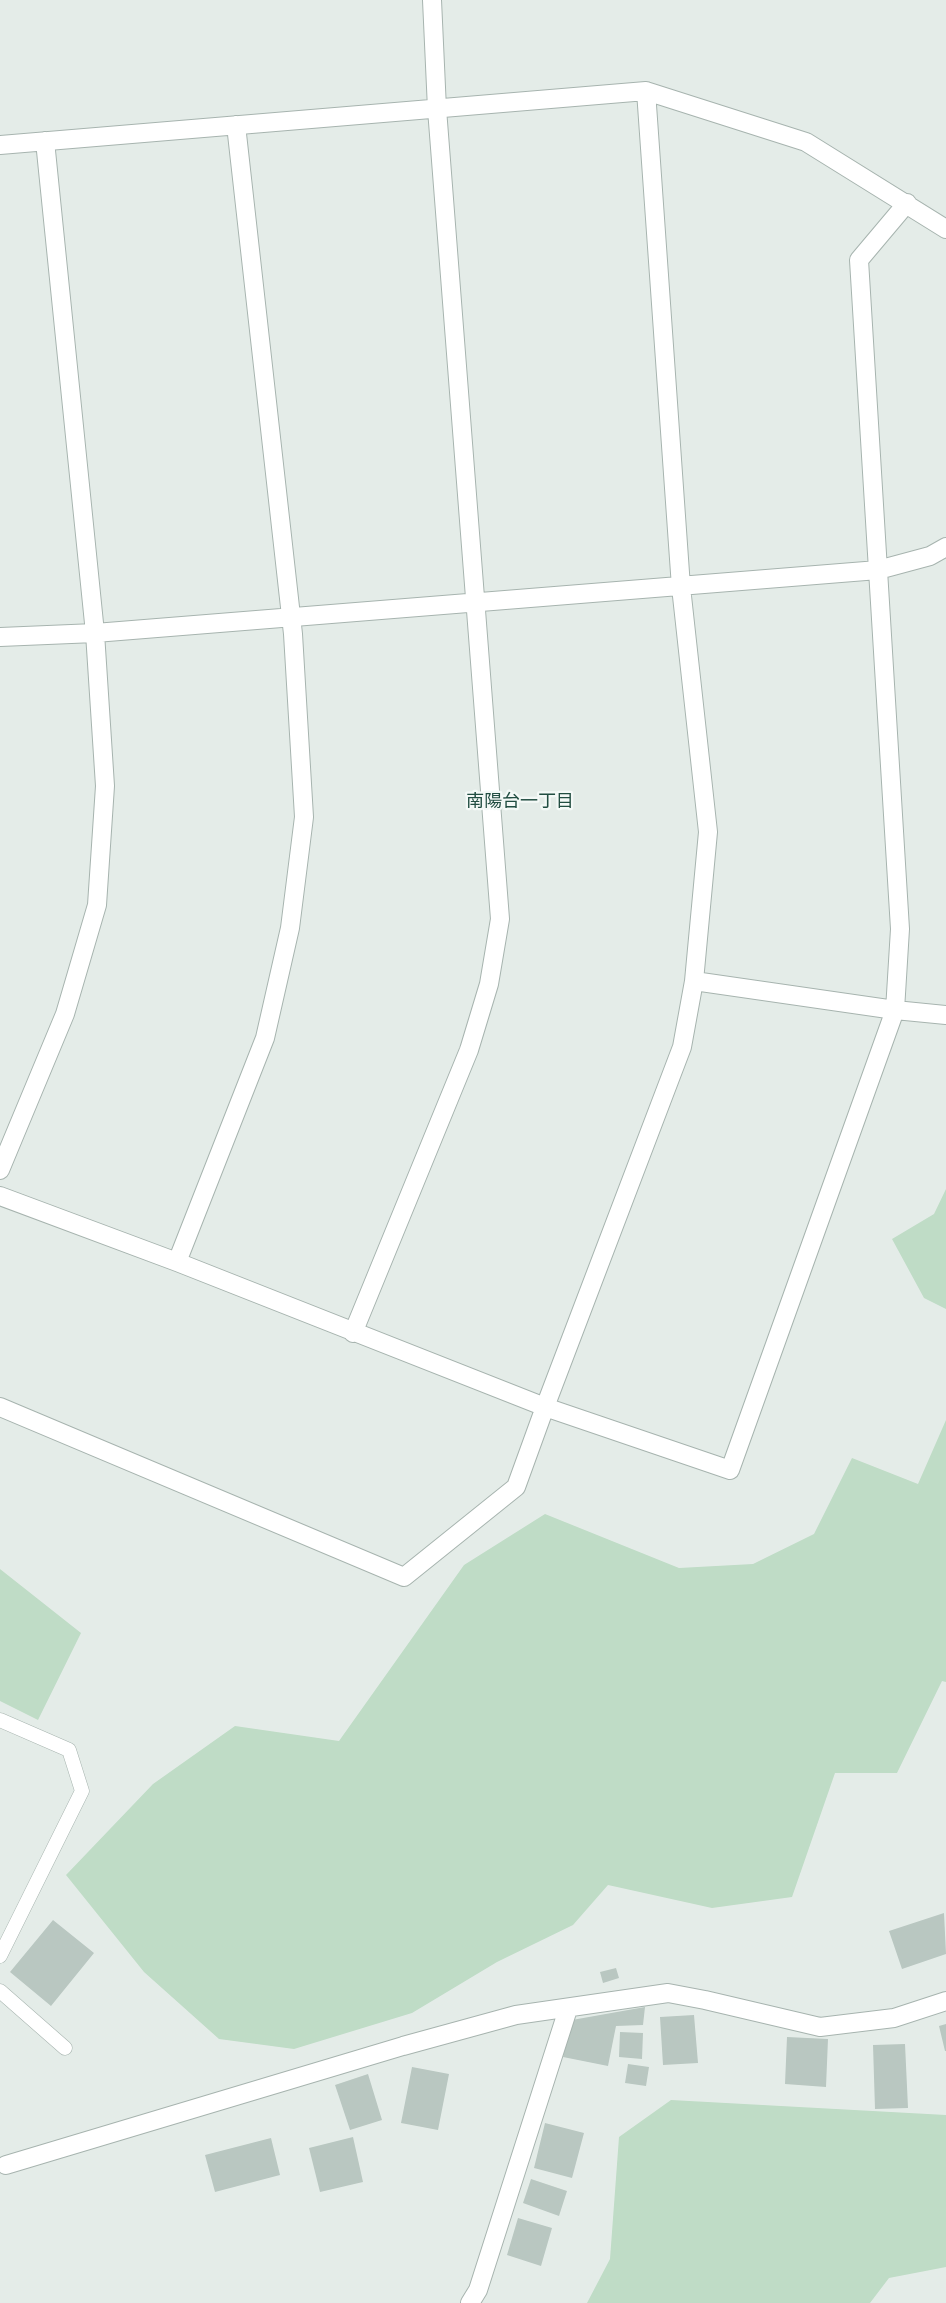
<!DOCTYPE html>
<html>
<head>
<meta charset="utf-8">
<style>
	body { margin:0 }
	canvas { display:block; background:#e4ece8 }
</style>
</head>
<body>
<canvas width="946" height="2303"></canvas>
<script>
const context = document.querySelector('canvas').getContext('2d');
context.lineJoin = 'round';
function paint(path, color) { context.fillStyle = color; context.fill(path, 'evenodd'); }
function trace(path, color, width, dash) { context.strokeStyle = color; context.lineWidth = width; context.lineCap = dash ? 'butt' : 'round'; context.setLineDash(dash || []); context.stroke(path); }
function write(font, color, halo, rows, align = 'center') {
  context.font = font + ' "DejaVu Sans","Noto Sans JP",sans-serif'; context.lineWidth = 4.5; context.setLineDash([]); context.textBaseline = 'middle'; context.strokeStyle = halo; context.fillStyle = color; for (const [text, x, y, turn = 0] of rows) {
    context.save(); context.translate(x, y); context.rotate((+turn || 0) * Math.PI / 180); context.textAlign = isNaN(turn) ? turn : align; if (halo) context.strokeText(text, 0, 0); context.fillText(text, 0, 0); context.restore();
  }
}
paint(new Path2D(`
	M946,1189v120l-22,-11 -32,-59 42,-25z
	M946,1420v262l-4,-1 -45,92h-62l-43,124 -80,11 -104,-23 -35,40 -76,37 -85,51 -118,36 -75,-10 -75,-67 -78,-97 87,-91 82,-58 104,15 125,-176 81,-51 134,54 74,-4 61,-30 38,-76 66,26z
	M0,1569l81,64 -43,87 -38,-19z
	M671,2100l275,15v152l-57,11 -19,25h-283l23,-44 9,-122z`), '#bfdcc6');
paint(new Path2D(`
	M944,1913l2,41 -44,15 -13,-38z
	M53,1920l41,33 -43,53 -41,-34z
	M616,1968l3,10 -16,5 -3,-11z
	M645,2007l-2,18 -27,1 -8,40 -45,-9 9,-37z
	M694,2015l4,48 -35,2 -3,-48z
	M946,2024v27h-1l-6,-25z
	M620,2032l23,1 -1,26 -23,-2z
	M787,2037l41,2 -2,48 -41,-3z
	M905,2044l3,64 -33,1 -2,-64z
	M628,2064l21,3 -3,19 -21,-3z
	M412,2067l37,7 -11,56 -37,-7z
	M368,2074l14,46 -32,10 -15,-45z
	M545,2123l39,10 -12,45 -38,-10z
	M353,2137l10,45 -43,10 -11,-44z
	M271,2138l9,37 -65,17 -10,-37z
	M531,2179l36,12 -8,25 -36,-13z
	M518,2218l34,10 -11,38 -34,-11z`), '#b9c7c1');
const lane = new Path2D(`
	M0,1720l69,30 13,41 -82,165
	M0,1991l65,57`);
const street = new Path2D(`
	M0,145l646,-54 160,51 140,87
	M0,637l95,-4 783,-63 52,-14 16,-9
	M694,981l201,29 51,5
	M0,1170l65,-156 32,-109 8,-119 -10,-153 -50,-492
	M0,1196l177,66 368,145 185,63 165,-460 5,-81 -41,-669 48,-57
	M177,1262l88,-224 25,-110 14,-111 -11,-183 -57,-509
	M353,1333l116,-283 20,-66 11,-65 -63,-810 -5,-109
	M0,1407l404,170 112,-90 29,-80 137,-360 12,-66 14,-149 -27,-245 -35,-496
	M6,2165l397,-119 113,-31 152,-22 37,7 115,27 74,-9 52,-17
	M470,2303l8,-13 90,-281`);
trace(lane, '#a7b4af', 15);
trace(street, '#a7b4af', 20);
trace(lane, '#fff', 14);
trace(street, '#fff', 18);
write('18px', '#224e42', '#f4f9f7', [
	["南陽台一丁目",520,802]
]);
</script>
</body>
</html>
